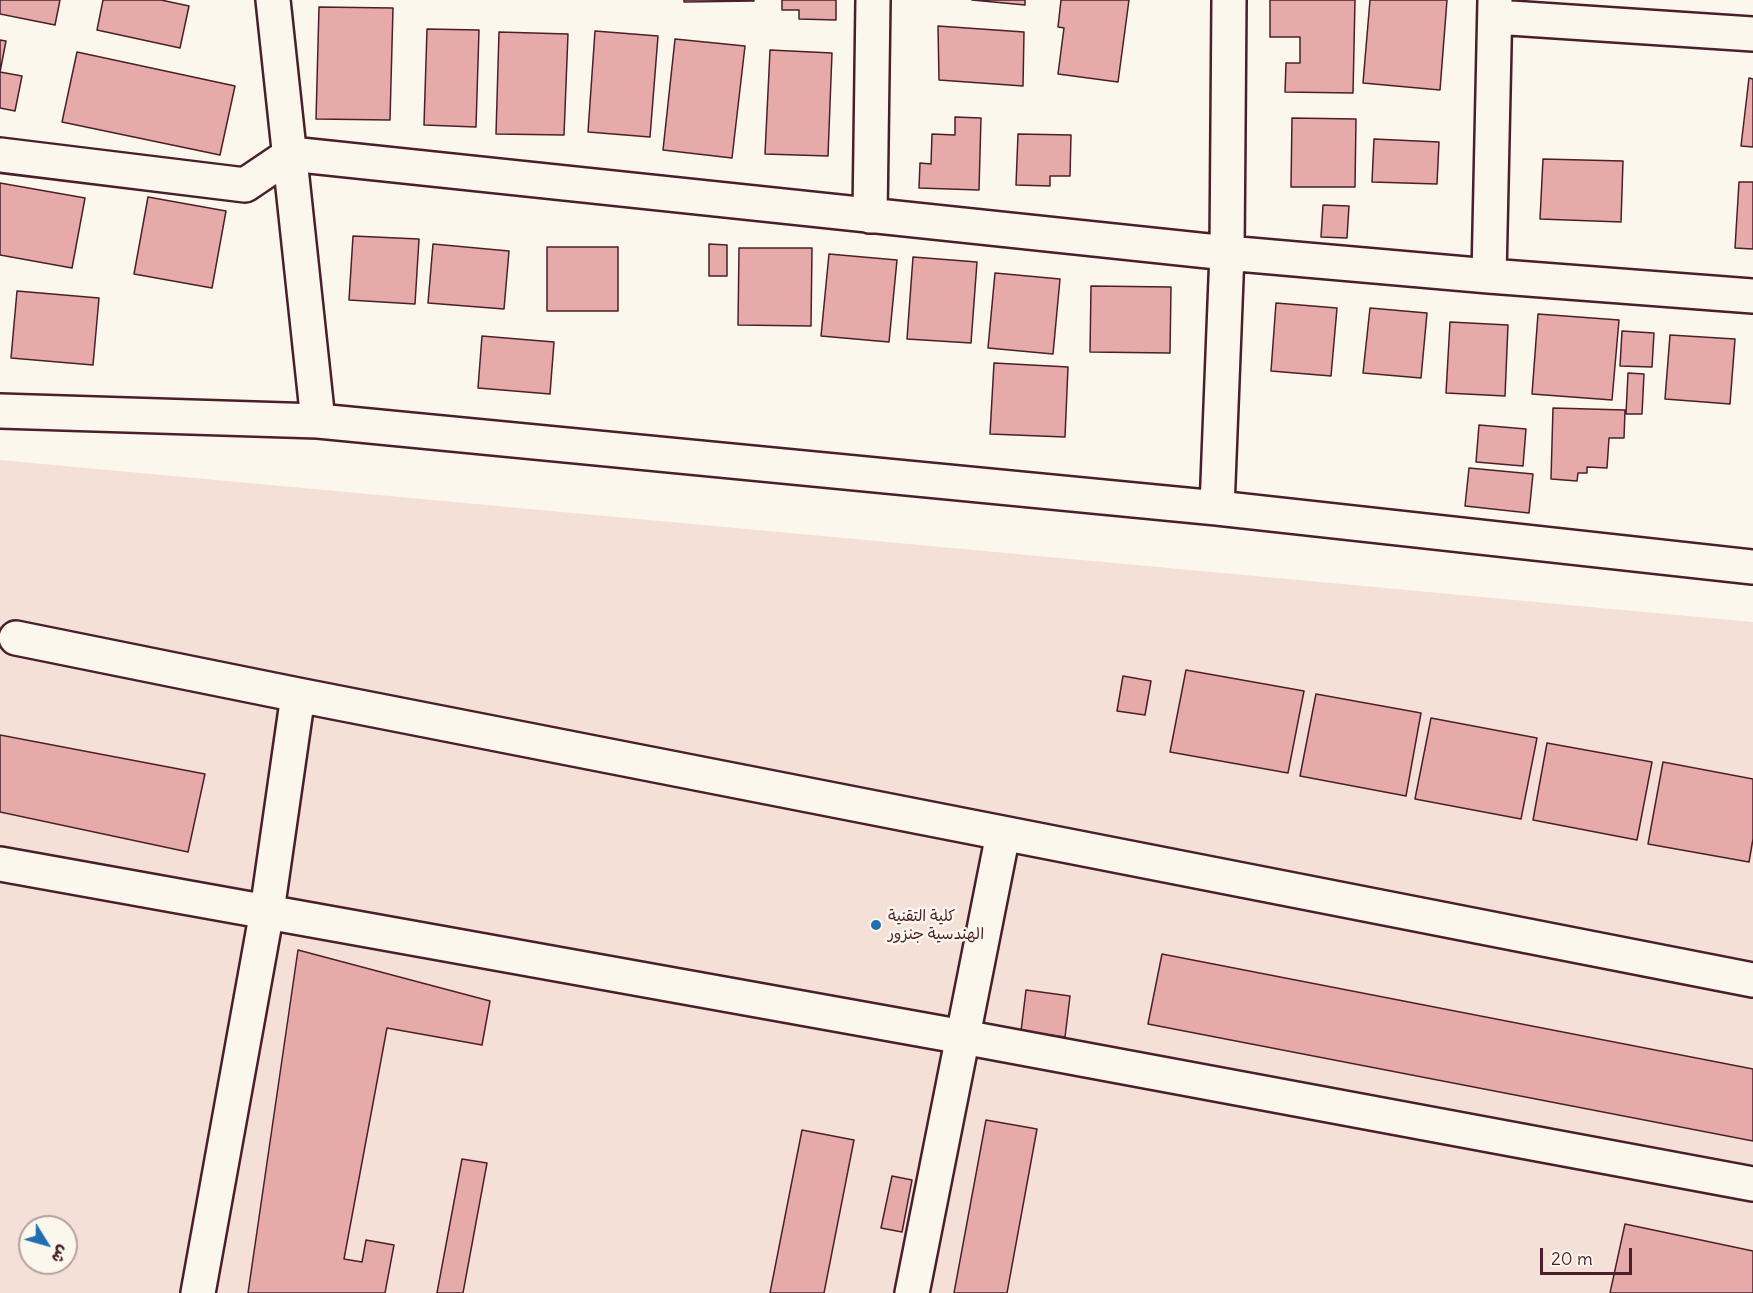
<!DOCTYPE html>
<html>
<head>
<meta charset="utf-8">
<style>
	body { margin:0 }
	#map { position:relative; width:1753px; height:1293px; overflow:hidden; background:#fbf7ec; font-family:Delius,"Playpen Sans Arabic",sans-serif }
	canvas { display:block }
	.north { position:absolute; left:18px; top:1215px; width:60px; height:60px; box-sizing:border-box; background:#fbf7ec; border:2px solid #b4a19f; border-radius:50%; rotate:127deg; font-size:16px; font-weight:700; line-height:24px; text-align:center; color:#4a1f2b }
	.north::after { content:''; display:block; margin:auto; width:21px; height:27px; background:#1f6fb2; clip-path:polygon(50% 0,100% 100%,50% 72%,0 100%) }
	.scale { position:absolute; left:1540px; top:1248px; width:92px; height:27px; box-sizing:border-box; border:3px solid #4a1f2b; border-top:0; padding-left:8px; font-size:18px; line-height:21px; white-space:nowrap; color:#4a1f2b; -webkit-text-stroke:4px #fbf7ec; paint-order:stroke }
</style>
</head>
<body>
<div id="map">
<canvas width="1753" height="1293"></canvas>
<div class="north">ش</div>
<div class="scale">20 m</div>
</div>
<script>
const context = document.querySelector('canvas').getContext('2d');
context.lineJoin = 'round';
function paint(path, color) { context.fillStyle = color; context.fill(path, 'evenodd'); }
function trace(path, color, width, dash) { context.strokeStyle = color; context.lineWidth = width; context.lineCap = dash ? 'butt' : 'round'; context.setLineDash(dash || []); context.stroke(path); }
function write(font, color, halo, rows, align = 'center') {
  context.font = font + ' Delius,"Playpen Sans Arabic",sans-serif'; context.lineWidth = 5; context.setLineDash([]); context.textBaseline = 'middle'; context.strokeStyle = halo; context.fillStyle = color; for (const [text, x, y, turn = 0] of rows) {
    context.save(); context.translate(x, y); context.rotate((+turn || 0) * Math.PI / 180); context.textAlign = isNaN(turn) ? turn : align; if (halo) context.strokeText(text, 0, 0); context.fillText(text, 0, 0); context.restore();
  }
}
paint(new Path2D(`
	M0,460l1753,162v671h-1753zM30,1227h36v36h-36z`), '#f5e0d8');
const building = new Path2D(`
	M0,0h60l-5,25 -55,-11z
	M103,0h58l28,6 -9,42 -83,-18z
	M684,0h70v1l-70,1z
	M782,0h54v20l-37,-1v-9h-17z
	M972,0h53v5z
	M1061,0h68l-11,82 -60,-8 6,-46 -6,-1z
	M1270,0h85l-2,93 -68,-1 1,-29h14v-26h-30z
	M1370,0h77l-7,90 -77,-7z
	M319,7l74,1 -3,112 -74,-1z
	M938,26l86,6 -1,54 -84,-6z
	M427,29l52,1 -3,97 -52,-2z
	M595,31l63,5 -8,101 -62,-5z
	M499,32l69,2 -4,101 -68,-1z
	M675,39l70,7 -13,112 -69,-8z
	M0,40l6,1 -6,31 22,4 -7,35 -15,-3z
	M770,50l62,3 -4,103 -63,-2z
	M77,52l158,34 -15,69 -158,-33z
	M1749,78l4,1v68l-12,-1z
	M955,117l26,1 -2,72 -60,-2 1,-25 11,1 1,-30 23,1z
	M1292,118l64,1 -1,68h-64z
	M1018,134l53,1 -1,41h-20v10l-34,-1z
	M1374,139l65,3 -2,42 -65,-2z
	M1543,159l80,2 -2,61 -81,-3z
	M1739,182h14v67l-18,-1z
	M0,183l85,15 -13,70 -72,-13z
	M148,197l78,14 -14,77 -78,-14z
	M1323,205l26,1 -2,32 -26,-1z
	M353,236l66,3 -4,65 -66,-4z
	M433,244l76,7 -5,58 -76,-6z
	M709,244l18,1v31h-18z
	M547,247h71v64h-71z
	M739,248h73l-1,78 -73,-1z
	M829,254l68,6 -8,82 -68,-6z
	M913,257l64,5 -6,81 -64,-4z
	M995,273l65,6 -7,75 -65,-6z
	M1091,286l80,1 -1,66 -80,-1z
	M17,291l82,7 -6,67 -82,-7z
	M1276,303l61,5 -6,68 -60,-5z
	M1370,308l57,5 -6,65 -58,-5z
	M1538,314l81,6 -7,80 -80,-6z
	M1450,322l58,3 -3,71 -59,-3z
	M1622,331l32,2 -2,34 -32,-1z
	M1670,335l65,4 -5,65 -65,-5z
	M482,336l72,6 -4,52 -72,-6z
	M994,363l74,4 -3,70 -75,-3z
	M1628,373l16,1 -2,40h-16z
	M1553,408l72,2 -1,28h-15l-2,30 -20,-1v6h-9l-1,8 -26,-2z
	M1479,425l47,4 -3,37 -47,-4z
	M1469,468l64,6 -4,39 -64,-7z
	M1186,670l118,21 -16,82 -118,-21z
	M1123,676l28,5 -6,34 -28,-4z
	M1316,694l105,19 -15,83 -106,-20z
	M1431,718l106,20 -16,81 -106,-20z
	M0,735l205,39 -17,78 -188,-40z
	M1547,743l105,19 -15,78 -104,-20z
	M1663,762l90,17v60l-4,23 -101,-18z
	M298,950l192,51 -8,44 -95,-17 -43,231 18,3 4,-22 28,5 -9,48h-137z
	M1162,954l591,115v72l-605,-117z
	M1026,990l44,6 -5,41 -44,-6z
	M986,1120l51,9 -30,164h-53z
	M802,1130l52,10 -30,153h-54z
	M462,1159l25,4 -24,130h-26z
	M892,1176l20,4 -10,52 -21,-4z
	M1625,1224l128,27v42h-143z`);
paint(building, '#e6aba9');
trace(building, '#4a1f2b', 1.5);
const minor = new Path2D(`
	M273,0l45,421
	M1495,17l258,17
	M0,155l245,30 46,-31 936,99 262,23 264,20
	M870,216l3,-216
	M1489,276l6,-276
	M0,411l318,10 899,87 10,-255 2,-253
	M1217,508l536,59
	M16,638l282,57 1455,285
	M0,864l963,173 790,147
	M198,1293l69,-382 31,-216
	M912,1293l91,-459`);
trace(minor, '#4a1f2b', 38);
trace(minor, '#fbf7ec', 33);
for (const [x, y, r, color] of [
	[876,925,6,"#1f6fb2"]
]) { const dot = new Path2D(); dot.arc(x, y, r, 0, 2 * Math.PI); context.fillStyle = color; context.fill(dot); trace(dot, '#fbf7ec', 2); }
write('16px', '#4a1f2b', '#fbf7ec', [
	["كلية التقنية",888,916],
	["الهندسية جنزور",888,934]
], 'left');
</script>
</body>
</html>
